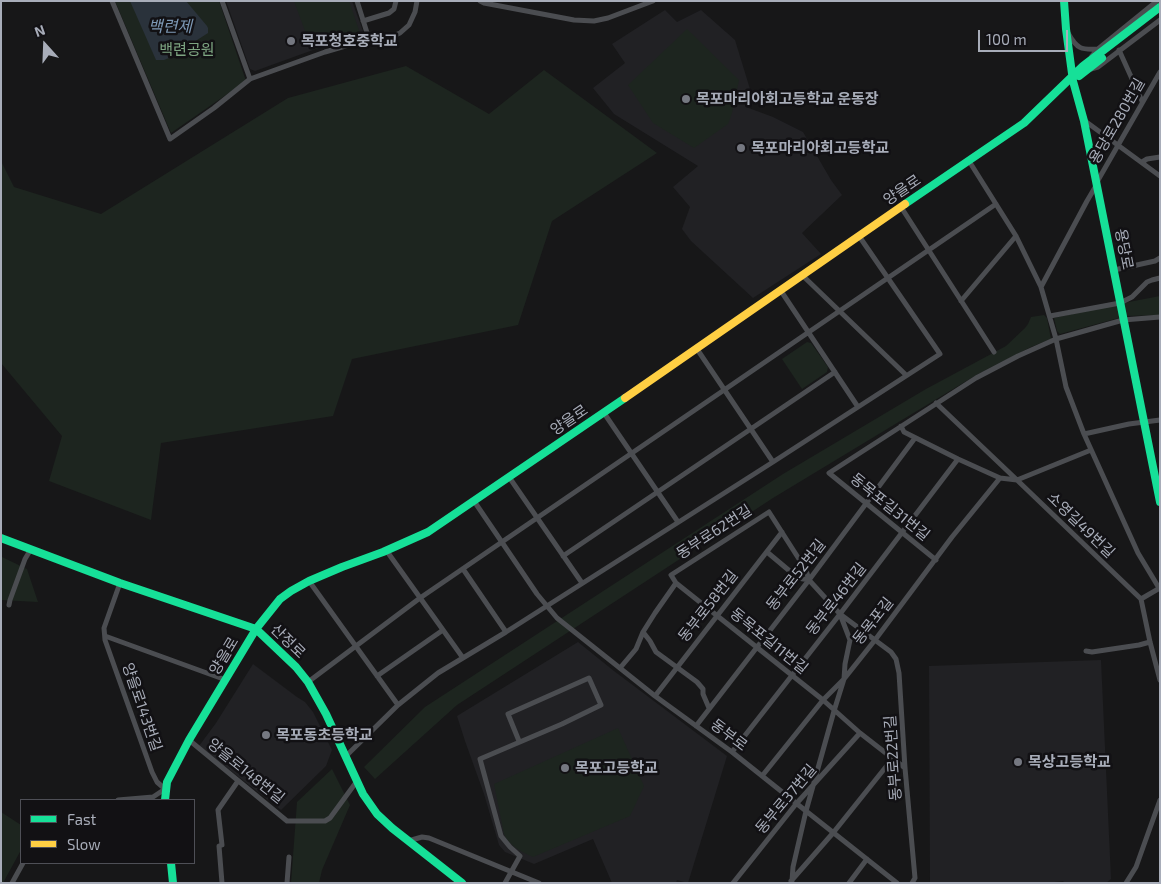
<!DOCTYPE html>
<html>
<head>
<meta charset="utf-8">
<style>
	body { margin:0 }
	#map { position:relative; width:1161px; height:884px; overflow:hidden; background:#171718; font-family:"Exo 2",sans-serif }
	canvas { display:block }
	.frame { position:absolute; inset:0; border:2px solid #a8adb9; pointer-events:none }
	.legend { position:absolute; left:20px; top:799px; width:175px; height:65px; box-sizing:border-box; background:#121114; border:1px solid #4e4f56; margin:0; padding:6px 9px; list-style:none; font-size:15px; color:#a8adb9 }
	.legend li { display:flex; align-items:center; gap:10px; height:25px }
	.legend b { width:25px; border:1px solid #4e4f56 }
	.north { position:absolute; left:20px; top:20px; width:50px; height:50px; -webkit-text-stroke:4px #121114; paint-order:stroke; rotate:340deg; font-size:14px; font-weight:700; line-height:20px; text-align:center; color:#a8adb9 }
	.north::after { content:''; display:block; margin:auto; width:18px; height:22px; background:#a8adb9; clip-path:polygon(50% 0,100% 100%,50% 72%,0 100%) }
	.scale { position:absolute; left:978px; top:30px; width:90px; height:22px; box-sizing:border-box; border:2px solid #a8adb9; border-top:0; padding-left:6px; font-size:15px; line-height:18px; white-space:nowrap; color:#a8adb9; -webkit-text-stroke:4px #121114; paint-order:stroke }
</style>
</head>
<body>
<div id="map">
<canvas width="1161" height="884"></canvas>
<div class="frame"></div>
<ul class="legend">
<li><b style="height:6px;background:#16e098"></b>Fast</li>
<li><b style="height:6px;background:#ffcf43"></b>Slow</li>
</ul>
<div class="north">N</div>
<div class="scale">100 m</div>
</div>
<script>
const context = document.querySelector('canvas').getContext('2d');
context.lineJoin = 'round';
function paint(path, color) { context.fillStyle = color; context.fill(path, 'evenodd'); }
function trace(path, color, width, dash) { context.strokeStyle = color; context.lineWidth = width; context.lineCap = dash ? 'butt' : 'round'; context.setLineDash(dash || []); context.stroke(path); }
function write(font, color, halo, rows, align = 'center') {
  context.font = font + ' "Exo 2","Noto Sans KR",sans-serif'; context.lineWidth = 5; context.setLineDash([]); context.textBaseline = 'middle'; context.strokeStyle = halo; context.fillStyle = color; for (const [text, x, y, turn = 0] of rows) {
    context.save(); context.translate(x, y); context.rotate((+turn || 0) * Math.PI / 180); context.textAlign = isNaN(turn) ? turn : align; if (halo) context.strokeText(text, 0, 0); context.fillText(text, 0, 0); context.restore();
  }
}
paint(new Path2D(`
	M226,1h126l11,30 -2,5 -37,10 -69,25 -5,-2z
	M665,10l12,12 24,-12 34,30 15,49 -4,18 27,10 30,15 28,48 11,15 -40,38 19,21 -68,44 -62,-57 -9,-12 8,-22 -17,-20 25,-21 -84,-52 -21,-26 32,-25 -13,-19z
	M578,642l36,29 113,85 -39,127 -11,-3 -1,3h-64l-19,-44 -59,25 -29,-12 -6,-7 -15,-51 -19,-53 -8,-25z
	M1101,660l10,219 -5,4h-41l-2,-2 -16,2h-117l-1,-217z
	M253,664l44,33 8,5 8,10 19,38 -6,16 -45,44 -82,-64 17,-23z`), '#212124');
paint(new Path2D(`
	M115,1h104l27,80 -75,52z
	M294,1h55l12,35 -49,14z
	M687,29l52,51 -7,33 -4,11 -34,24 -41,-25 -25,-38z
	M406,66l83,48 55,-44 113,83 -105,68 -34,104 -166,34 -19,57 -172,27 -10,77 -102,-39 13,-45 -61,-73v-202l13,26 87,27 187,-116z
	M1160,296v19l-34,1 -66,18 -3,-3 -3,-13 80,-17z
	M1044,315l3,3 4,21 -20,8 -53,27 -205,124 -316,207 -82,74 -11,-12 61,-60 358,-233 143,-85 80,-43 19,-18 3,-4 3,-7z
	M807,342l4,1 17,24 -1,5 -25,17 -20,-30z
	M2,557l25,12 11,33 -37,-2v-42z
	M618,728l26,58 -14,30 -97,41c-11,-5 -24,-11 -29,-23l-10,-50z
	M332,769l18,36 -28,65 -3,13h-28l6,-81z
	M1,812l20,13v25l-18,33h-2z`), '#1d251f');
paint(new Path2D(`
	M130,1h56l21,25 1,2v5l-39,25 -5,2h-8z`), '#2a323b');
trace(new Path2D(`
	M112,1l58,138 44,-31 36,-29 75,-27 44,-13 15,1 16,-7 9,-8 6,-13 2,-11
	M222,1l28,78
	M357,1l12,38
	M480,1l4,2 90,17 20,1 14,-3 45,-17
	M363,21l26,-8 5,-4 2,-8
	M1068,33c9,16 13,17 30,16
	M1119,50l23,51
	M1092,56l6,-7 59,-48
	M1091,69l7,-2 62,-47
	M1085,121l75,55
	M969,161l47,75 25,51 15,52 10,48 18,47 54,119 21,35
	M1142,162l5,-3 13,-2
	M1097,182l63,-110
	M901,207l93,145
	M1114,270l41,-9 5,-3
	M802,275l104,100
	M1041,287l46,-86 10,-17
	M781,291l77,116
	M961,301l55,-65
	M1050,316l70,-13 12,-6 15,-15 5,-2 8,-2
	M697,349l76,113
	M936,403l81,77 74,-30
	M604,413l74,109
	M901,426l3,6 54,27 42,19 17,2 124,119
	M1084,434l45,-10 31,-4
	M509,477l73,106
	M474,501l63,93 20,24 98,78 77,56 74,59 91,72
	M386,550l77,108
	M767,552l31,26 11,2 31,34 51,38 5,7 3,14 6,95 10,110 -3,5
	M563,556l272,-184
	M936,560l-107,-87 147,-95 42,-22 38,-17 67,-19 37,-3
	M463,569l43,63
	M809,580l-3,-10 -37,-58 -98,63 5,8 147,117 37,33 45,35
	M309,581l89,124
	M1141,599l9,43 10,38
	M1141,599l19,-11
	M9,605l1,-5 15,-41 6,-10
	M643,632l7,9 6,11 41,30 6,7v5l6,14
	M105,636l121,44
	M1086,651l6,1 47,-7 11,-3
	M620,668l16,-19 7,-17 12,-19 21,-30
	M377,676l66,-46
	M308,682l112,-84 576,-394
	M655,696l127,-164
	M696,726l113,-146 106,-142
	M189,740l98,81h38l5,-3 27,-37
	M732,752l108,-138 118,-155
	M346,756l52,-51 40,-32 68,-41 267,-170 167,-108 -81,-118
	M762,776l61,-76 21,-21 31,-39 77,-103 48,-59
	M118,800l35,-3 12,-8 -8,-7 -5,-10 -47,-132 -1,-12 16,-45
	M408,841l14,-4 7,1 110,45
	M791,881l42,-48 60,-75
	M792,881l1,-14 13,-56 28,-100 10,-32 1,-15 5,-24 -10,-26
	M12,883l11,-20
	M222,883l-3,-37 3,-1 -4,-35 20,-29
	M287,883l2,-26
	M505,883l15,-27 -10,-9 -9,-11 -21,-77 82,-35 39,-19 -12,-27 -81,36 11,27
	M733,883l63,-79 64,-71
	M849,883l18,-24
	M1126,883l10,-16 24,-67`), '#4b4d51', 5);
trace(new Path2D(`
	M1064,1l2,28 7,52 11,40 76,381
	M1079,76l23,-18
	M905,204l119,-81 59,-57 77,-59
	M1,538l119,45 136,46 40,38 12,15 18,32 37,80 14,20 15,14 70,55
	M165,800l2,-18 22,-42 67,-111 24,-30 11,-8 18,-10 33,-14 41,-15 45,-20 197,-134
	M171,863l2,20`), '#16e098', 8);
trace(new Path2D(`
	M625,398l280,-194`), '#ffcf43', 8);
for (const [x, y, r, color] of [
	[291,41,5,"#757881"],
	[686,99,5,"#757881"],
	[741,148,5,"#757881"],
	[266,735,5,"#757881"],
	[1018,762,5,"#757881"],
	[565,768,5,"#757881"]
]) { const dot = new Path2D(); dot.arc(x, y, r, 0, 2 * Math.PI); context.fillStyle = color; context.fill(dot); trace(dot, '#121114', 2); }
write('bold 15px', '#a8adb9', '#121114', [
	["목포청호중학교",301,41],
	["목포마리아회고등학교 운동장",696,99],
	["목포마리아회고등학교",751,148],
	["목포동초등학교",276,735],
	["목상고등학교",1028,762],
	["목포고등학교",575,768]
], 'left');
write('15px', '#7ea682', '#121114', [
	["백련공원",187,50]
]);
write('15px', '#a8adb9', '#121114', [
	["용당로280번길",1117,121,-60],
	["양을로",902,190,-34],
	["용당로",1124,249,79],
	["양을로",569,420,-34],
	["동목포길31번길",890,507,39],
	["소영길49번길",1081,525,44],
	["동부로62번길",714,532,-33],
	["동부로52번길",796,575,-52],
	["동부로46번길",836,599,-52],
	["동부로58번길",708,606,-52],
	["동목포길",873,621,-52],
	["산정로",288,641,44],
	["동목포길11번길",769,641,39],
	["양을로",224,656,-59],
	["양을로143번길",142,707,71],
	["동부로",729,735,37],
	["동부로22번길",893,758,-94],
	["양을로148번길",246,771,39],
	["동부로37번길",786,799,-50]
]);
write('italic 16px', '#7d99b6', '#121114', [
	["백련제",170,27]
]);
</script>
</body>
</html>
